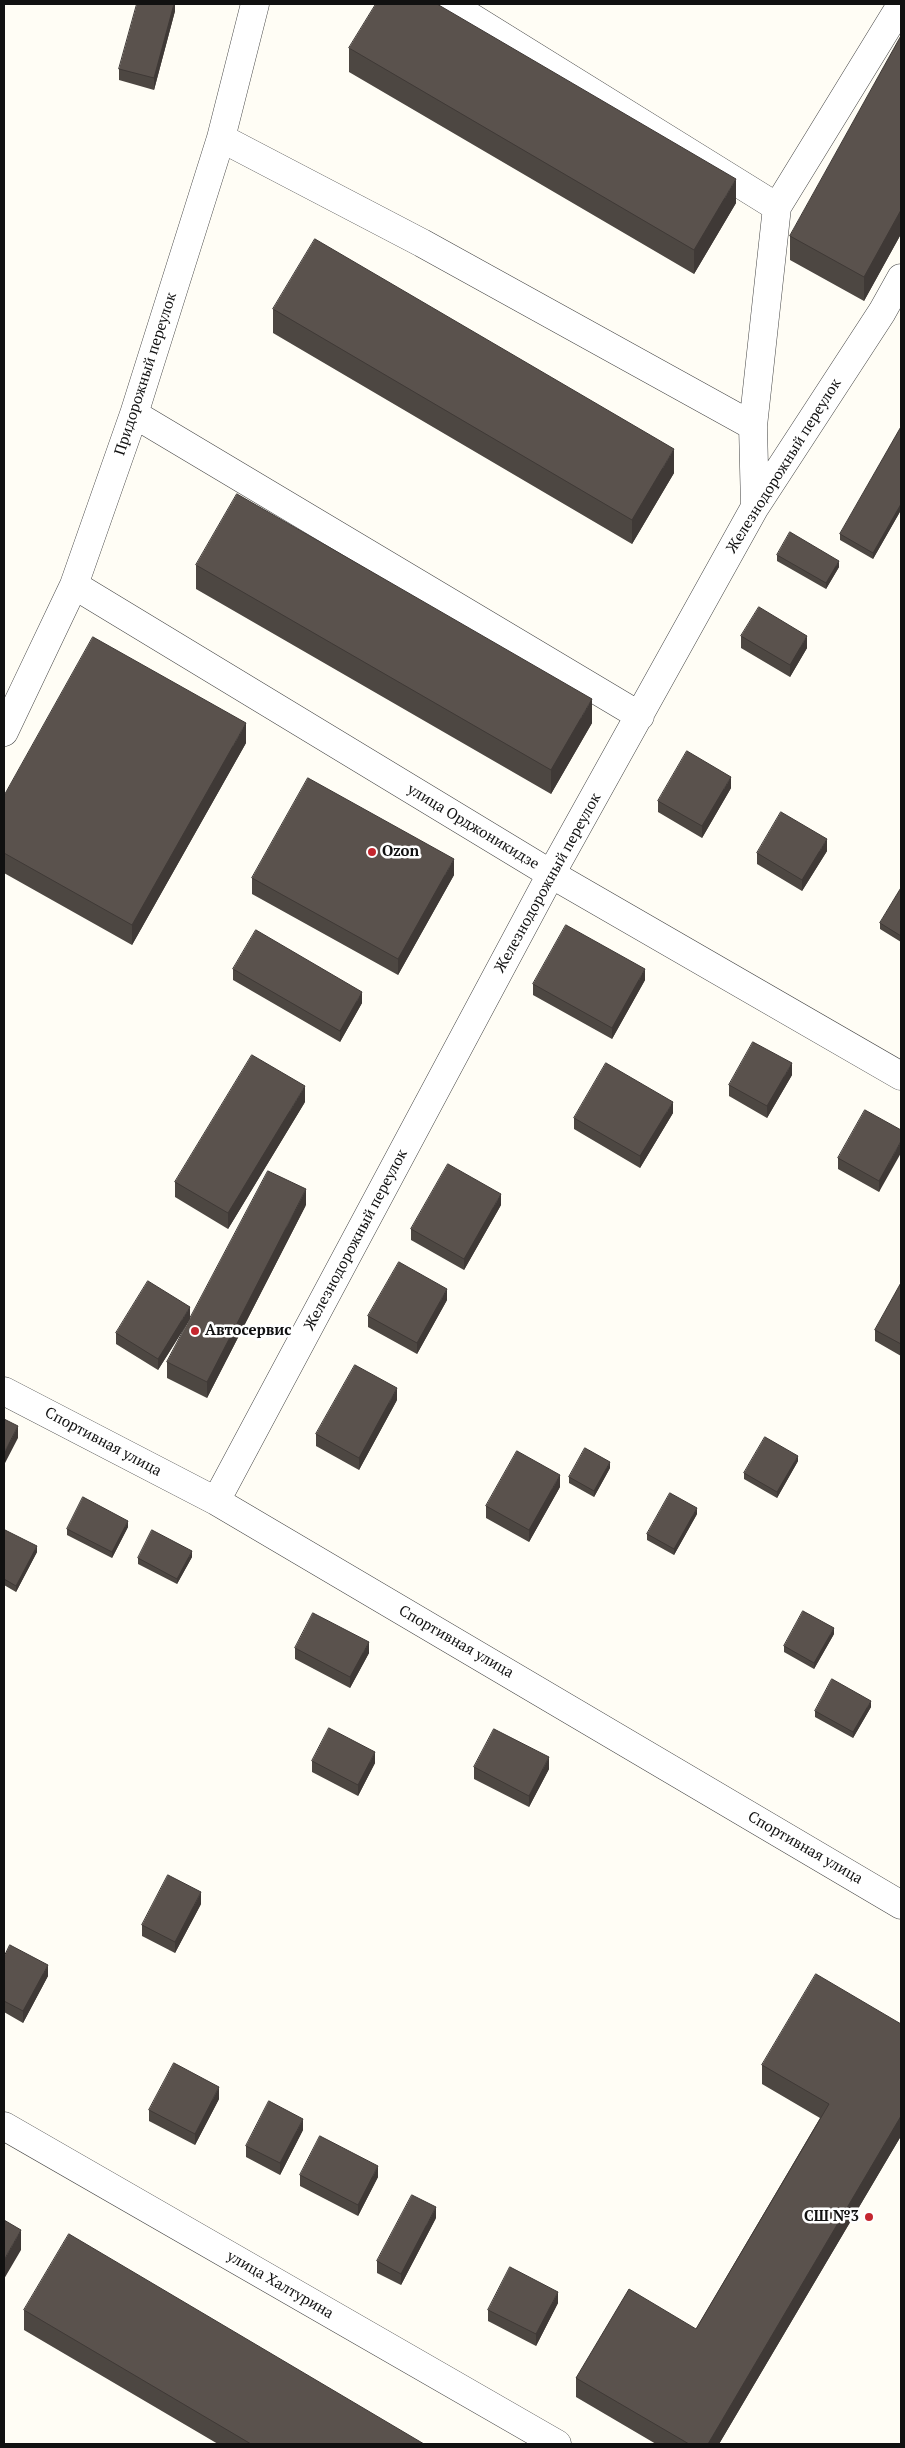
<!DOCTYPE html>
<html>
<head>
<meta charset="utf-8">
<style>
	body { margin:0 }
	#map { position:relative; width:905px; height:2448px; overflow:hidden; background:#fffdf5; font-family:"PT Serif",serif }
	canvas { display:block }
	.frame { position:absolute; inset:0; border:5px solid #111; pointer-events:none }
</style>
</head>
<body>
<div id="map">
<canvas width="905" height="2448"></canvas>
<div class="frame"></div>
</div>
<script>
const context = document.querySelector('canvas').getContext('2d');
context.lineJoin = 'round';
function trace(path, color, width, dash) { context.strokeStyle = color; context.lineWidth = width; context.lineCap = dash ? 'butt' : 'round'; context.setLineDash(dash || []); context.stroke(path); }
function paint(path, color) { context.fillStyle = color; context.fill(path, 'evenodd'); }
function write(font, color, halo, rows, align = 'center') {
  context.font = font + ' "PT Serif",serif'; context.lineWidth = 5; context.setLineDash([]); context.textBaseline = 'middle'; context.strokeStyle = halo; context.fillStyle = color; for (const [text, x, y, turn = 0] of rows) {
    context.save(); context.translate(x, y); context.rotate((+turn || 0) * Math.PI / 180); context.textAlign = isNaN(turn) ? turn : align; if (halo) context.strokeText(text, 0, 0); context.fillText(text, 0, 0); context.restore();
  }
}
const minor = new Path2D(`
	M450,4l327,203
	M221,138l201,105 331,183
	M134,414l506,302
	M755,507l-2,-81 24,-219 124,-202
	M74,585l477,289 350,202
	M4,732l70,-147 60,-171 87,-276 34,-134
	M4,1391l212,110 685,404
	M216,1501l335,-627 204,-367 127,-195 19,-34
	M4,2126l553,318`);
trace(minor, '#444', 29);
trace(minor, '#fff', 28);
paint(new Path2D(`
	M175,4v7l-21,79 -35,-10v-11z
	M901,36v198l-37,67 -74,-41v-24z
	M349,48l387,155 -42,71 -345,-202z
	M273,309l401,164 -42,71 -359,-211z
	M901,427v83l-28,49 -33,-19v-6z
	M777,555l62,12 -13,22 -49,-28z
	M196,565l396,158 -41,71 -355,-205z
	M741,636l66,12 -17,29 -49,-29z
	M246,743l-114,202 -128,-72v-77z
	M731,788l-29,50 -44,-26v-11z
	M827,851l-25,40 -45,-27v-11z
	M454,875l-56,100 -146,-81v-16z
	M901,888v54l-21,-13v-6z
	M233,969l129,34 -22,39 -107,-62z
	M645,980l-33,59 -79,-44v-11z
	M792,1075l-25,43 -38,-22v-11z
	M305,1102l-77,127 -53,-32v-15z
	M673,1113l-33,55 -66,-39v-11z
	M901,1130l-22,62 -41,-23v-11z
	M306,1205l-99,193 -40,-20v-16z
	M501,1205l-37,65 -53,-30v-11z
	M901,1283v73l-26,-15v-11z
	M447,1300l-30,54 -49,-27v-11z
	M190,1319l-32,51 -42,-26v-11z
	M397,1400l-38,70 -43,-24v-12z
	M798,1461l-21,37 -33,-19v-6z
	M610,1468l-16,29 -25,-14v-6z
	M560,1487l-31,55 -43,-24v-12z
	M697,1514l-23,41 -27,-15v-6z
	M128,1527l-16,31 -45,-23v-6z
	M4,1532l33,20 -21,40 -12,-7z
	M192,1557l-15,27 -39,-20v-6z
	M834,1634l-20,35 -30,-17v-6z
	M295,1648l74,5 -19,35 -55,-29z
	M871,1707l-18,31 -38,-21v-6z
	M312,1761l63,2 -17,33 -46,-24z
	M474,1767l75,2 -20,38 -55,-28z
	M201,1904l-26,49 -33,-17v-11z
	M4,1957l44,19 -25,47 -19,-11z
	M901,2024v112l-182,308h-63l-80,-47v-19l120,-49 124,-211 -58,-34v-19z
	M219,2099l-24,46 -46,-24v-11z
	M303,2130l-23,45 -34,-18v-11z
	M300,2175l78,2 -20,39 -58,-30z
	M436,2218l-35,67 -24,-12v-12z
	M558,2303l-22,43 -48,-25v-11z
	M24,2310l400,134h-206l-194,-114z`), '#4d4742');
paint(new Path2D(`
	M174,4h1v7l-21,79v-12z
	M736,179v24l-42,71v-24z
	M901,210v24l-37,67v-24z
	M674,449v24l-42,71v-24z
	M901,504v6l-28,49v-6z
	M839,561v6l-13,22v-6z
	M807,636v12l-17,29v-12z
	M592,699v24l-41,71v-24z
	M246,723v20l-114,202v-20z
	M731,777v11l-29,50v-12z
	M827,839v12l-25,40v-11z
	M454,859v16l-56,100v-16z
	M645,969v11l-33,59v-11z
	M362,992v11l-22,39v-11z
	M792,1063v12l-25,43v-12z
	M305,1086v16l-77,127v-16z
	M673,1102v11l-33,55v-12z
	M901,1141v12l-22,39v-11z
	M306,1189v16l-99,193v-16z
	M501,1194v11l-37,65v-11z
	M447,1289v11l-30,54v-11z
	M190,1307v12l-32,51v-11z
	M397,1388v12l-38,70v-12z
	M18,1426v12l-14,27v-12z
	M798,1456v5l-21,37v-6z
	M610,1462v6l-16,29v-6z
	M560,1475v12l-31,55v-12z
	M697,1508v6l-23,41v-6z
	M128,1521v6l-16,31v-6z
	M37,1546v6l-21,40v-6z
	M192,1551v6l-15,27v-5z
	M834,1628v6l-20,35v-6z
	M369,1642v11l-19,35v-11z
	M871,1701v6l-18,31v-6z
	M375,1752v11l-17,33v-11z
	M549,1757v12l-20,38v-11z
	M201,1892v12l-26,49v-11z
	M48,1965v11l-25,47v-12z
	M219,2087v12l-24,46v-11z
	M901,2116v20l-182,308h-11z
	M303,2119v11l-23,45v-12z
	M378,2166v11l-20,39v-11z
	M436,2207v11l-35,67v-11z
	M21,2230v20l-17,29v-19z
	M558,2292v11l-22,43v-12z`), '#3f3936');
const building = new Path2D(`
	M137,4h37l-20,74 -35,-9z
	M376,4h61l299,175 -42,71 -345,-202z
	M901,36v174l-37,67 -74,-41z
	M315,239l359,210 -42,71 -359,-211z
	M901,427v77l-28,49 -33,-19z
	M237,494l355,205 -41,71 -355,-205z
	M790,532l49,29 -13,22 -49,-28z
	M759,607l48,29 -17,29 -49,-29z
	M93,637l153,86 -114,202 -128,-72v-57z
	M687,751l44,26 -29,49 -44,-25z
	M308,778l146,81 -56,100 -146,-81z
	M781,812l46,27 -25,41 -45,-27z
	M901,888v48l-21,-13z
	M566,925l79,44 -33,59 -79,-44z
	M256,930l106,62 -22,39 -107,-62z
	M753,1042l39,21 -25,43 -38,-21z
	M252,1055l53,31 -77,127 -53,-31z
	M606,1063l67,39 -33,54 -66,-38z
	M865,1110l36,20v11l-22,40 -41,-23z
	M448,1164l53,30 -37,65 -53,-30z
	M268,1171l38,18 -99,193 -40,-20z
	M399,1262l48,27 -30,54 -49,-27z
	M148,1281l42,26 -32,52 -42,-26z
	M901,1283v61l-26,-14z
	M355,1365l42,23 -38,70 -43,-24z
	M4,1419l14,7 -14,27z
	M765,1437l33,19 -21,36 -33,-19z
	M585,1448l25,14 -16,29 -25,-14z
	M517,1451l43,24 -31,55 -43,-24z
	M670,1493l27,15 -23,41 -27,-15z
	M83,1497l45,24 -16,31 -45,-23z
	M5,1530l32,16 -21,40 -12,-7v-47z
	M152,1530l40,21 -15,28 -39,-21z
	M803,1611l31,17 -20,35 -30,-17z
	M313,1613l56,29 -19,35 -55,-29z
	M832,1679l39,22 -18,31 -38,-21z
	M329,1728l46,24 -17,33 -46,-24z
	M494,1729l55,28 -20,39 -55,-29z
	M168,1875l33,17 -26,50 -33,-17z
	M10,1945l38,20 -25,46 -19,-10v-44z
	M816,1974l85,50v92l-193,328h-19l-113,-66 53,-89 67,40 133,-225 -67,-39z
	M174,2063l45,24 -24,47 -46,-24z
	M269,2101l34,18 -23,44 -34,-17z
	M320,2136l58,30 -20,39 -58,-30z
	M412,2195l24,12 -35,67 -24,-13z
	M4,2220l17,10 -17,30z
	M69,2234l355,210h-173l-227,-134z
	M510,2267l48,25 -22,42 -48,-24z`);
paint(building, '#5a524d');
trace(building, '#3f3936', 1);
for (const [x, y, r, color] of [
	[372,852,5,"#c4262e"],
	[195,1331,5,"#c4262e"],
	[869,2217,5,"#c4262e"]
]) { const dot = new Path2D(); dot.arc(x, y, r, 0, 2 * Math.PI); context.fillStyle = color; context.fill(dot); trace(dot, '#fff', 2); }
write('15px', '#111', '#fff', [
	["Придорожный переулок",146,374,-72],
	["Железнодорожный переулок",784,466,-58],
	["улица Орджоникидзе",473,827,31],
	["Железнодорожный переулок",548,883,-61],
	["Железнодорожный переулок",356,1240,-62],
	["Спортивная улица",103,1442,28],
	["Спортивная улица",456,1642,30],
	["Спортивная улица",805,1848,30],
	["улица Халтурина",280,2285,30]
]);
write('bold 15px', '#111', '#fff', [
	["Ozon",382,852],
	["Автосервис",205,1331],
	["СШ №3",859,2217,"right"]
], 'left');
</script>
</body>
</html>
